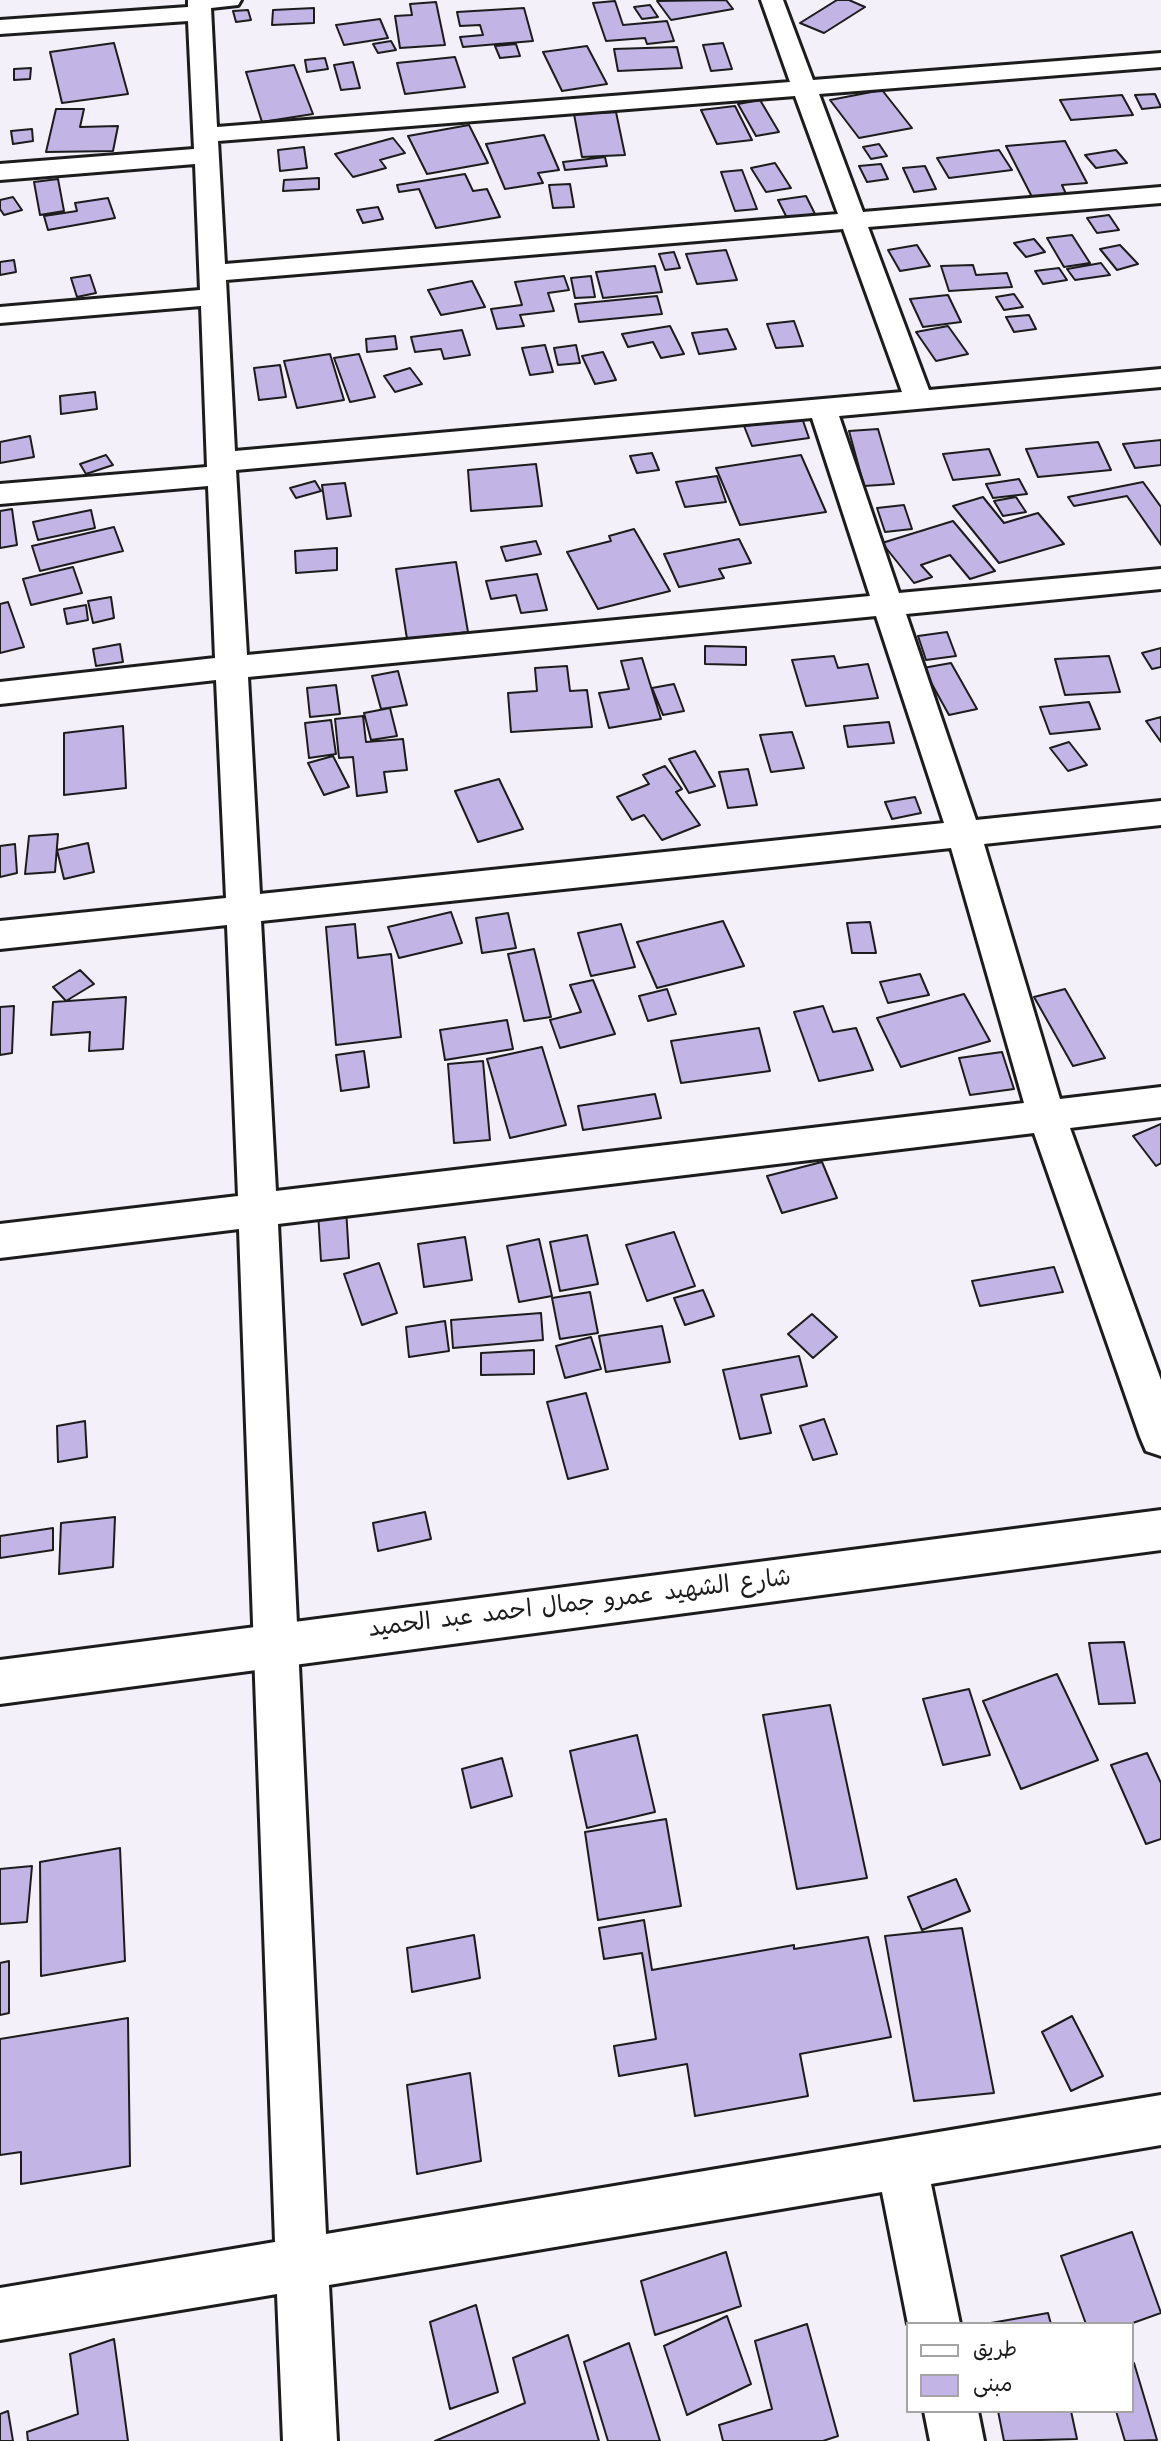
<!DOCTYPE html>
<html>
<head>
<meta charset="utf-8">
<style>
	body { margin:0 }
	#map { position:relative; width:1161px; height:2441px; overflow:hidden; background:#f3f0fa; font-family:Kalam,"Playpen Sans Arabic",sans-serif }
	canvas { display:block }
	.legend { position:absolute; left:906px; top:2322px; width:228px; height:91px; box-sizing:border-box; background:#fff; border:2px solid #a4a4a4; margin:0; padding:9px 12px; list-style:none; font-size:21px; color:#1c1c1c }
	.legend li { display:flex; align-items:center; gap:14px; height:35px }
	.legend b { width:35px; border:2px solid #a4a4a4 }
</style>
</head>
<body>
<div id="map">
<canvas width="1161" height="2441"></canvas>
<ul class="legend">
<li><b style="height:9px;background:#fff"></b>طريق</li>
<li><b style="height:19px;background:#c2b4e4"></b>مبنى</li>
</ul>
</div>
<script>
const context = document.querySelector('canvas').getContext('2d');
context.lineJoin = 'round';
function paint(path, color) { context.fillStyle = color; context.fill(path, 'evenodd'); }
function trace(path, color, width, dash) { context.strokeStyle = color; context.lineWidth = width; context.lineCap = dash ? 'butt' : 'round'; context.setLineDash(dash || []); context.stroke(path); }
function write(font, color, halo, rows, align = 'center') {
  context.font = font + ' Kalam,"Playpen Sans Arabic",sans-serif'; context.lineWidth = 5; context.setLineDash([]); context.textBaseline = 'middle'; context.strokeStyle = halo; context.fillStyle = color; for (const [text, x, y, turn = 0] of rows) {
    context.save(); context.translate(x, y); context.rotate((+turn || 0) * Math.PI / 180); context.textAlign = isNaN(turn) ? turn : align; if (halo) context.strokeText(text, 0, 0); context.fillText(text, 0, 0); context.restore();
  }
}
const building = new Path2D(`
	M726,0l7,9 -62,11 -14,-19z
	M837,0h12l16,7 -41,26 -24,-10z
	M615,1l8,24 44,-4 7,20 -27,3 -2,-6 -39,3 -13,-38z
	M436,2l9,43 -45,3 -5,-32 17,-1 -2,-11z
	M650,5l8,12 -16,2 -8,-12z
	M314,8v15l-42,2 1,-15z
	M524,8l9,33 -70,6 -3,-10 23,-2 -3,-10 -20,1 -3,-14z
	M248,10l3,10 -15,2 -3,-11z
	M380,19l8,19 -44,7 -8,-20z
	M391,41l5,9 -18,3 -5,-9z
	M114,43l14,51 -66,9 -12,-51z
	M723,43l9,26 -21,2 -8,-26z
	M516,44l4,12 -20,2 -5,-12z
	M587,46l20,38 -45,7 -19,-39z
	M677,47l5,21 -64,3 -4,-22z
	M455,57l10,30 -60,7 -8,-31z
	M325,58l3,11 -21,3 -2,-12z
	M353,62l7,26 -19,2 -7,-25z
	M294,65l19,49 -51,8 -16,-50z
	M31,68l-1,11 -16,1v-11z
	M882,90l30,38 -53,10 -29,-38z
	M1155,94l6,13 -19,2 -7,-14z
	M1122,95l11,20 -62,5 -11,-20z
	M760,100l19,32 -23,4 -18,-32z
	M735,106l17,34 -35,4 -16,-34z
	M56,109h28l-4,18 38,-1 -5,25 -67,1z
	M616,112l9,43 -43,2 -8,-43z
	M469,125l19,38 -61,11 -19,-38z
	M32,129l1,12 -20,3 -2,-13z
	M544,135l15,35 -21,3 5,10 -38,6 -19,-45z
	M393,138l12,15 -25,7 6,8 -33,9 -18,-23z
	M1065,141l22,42 -25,2 4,9 -34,3 -26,-51z
	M879,144l8,12 -16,3 -8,-12z
	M304,147l3,21 -27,3 -2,-21z
	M999,150l13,20 -63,8 -12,-20z
	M1116,150l11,13 -31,5 -11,-13z
	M605,157l2,9 -42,4 -2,-8z
	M775,163l16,25 -25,4 -15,-24z
	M881,164l7,15 -21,3 -8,-16z
	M925,166l11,23 -22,3 -11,-24z
	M742,170l15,39 -22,2 -14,-39z
	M465,174l8,17 14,-2 13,28 -64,11 -17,-39 -20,3 -2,-7z
	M319,178v11l-36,2 1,-11z
	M58,179l6,32 -24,4 -6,-33z
	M570,184l4,23 -21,1 -4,-23z
	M806,196l9,18 -28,4 -9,-18z
	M13,197l9,13 -18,5 -4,-6v-9z
	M108,198l7,20 -67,12 -4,-14 33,-5 -2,-8z
	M378,207l5,12 -20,4 -6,-13z
	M1109,215l10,15 -22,3 -10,-15z
	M1072,235l18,28 -26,4 -17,-29z
	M1034,239l11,13 -19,5 -12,-14z
	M917,245l13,21 -30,5 -12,-21z
	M1120,245l18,19 -21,6 -17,-21z
	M726,250l11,30 -40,4 -11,-30z
	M674,252l6,16 -15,2 -6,-16z
	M14,260l2,12 -16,3v-13z
	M1101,263l9,12 -35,5 -8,-11z
	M973,265l3,10 31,-2 5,14 -63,4 -8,-25z
	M655,266l7,26 -59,6 -7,-26z
	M1059,268l8,12 -24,4 -8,-13z
	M90,275l6,18 -19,4 -6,-19z
	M564,276l5,14 -21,3 6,18 -34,4 4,11 -27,3 -6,-20 31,-4 -7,-23z
	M591,276l4,21 -20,1 -4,-20z
	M472,281l13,26 -44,8 -13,-25z
	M1014,294l9,13 -19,3 -8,-13z
	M948,295l13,27 -38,5 -13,-28z
	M657,296l5,18 -83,8 -4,-18z
	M1029,315l7,14 -22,3 -8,-15z
	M794,321l9,25 -27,2 -9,-24z
	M670,326l14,28 -23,4 -8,-16 -25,5 -6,-13z
	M948,326l20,28 -32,7 -20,-29z
	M727,329l9,20 -37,5 -7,-21z
	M462,330l8,25 -26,4 -3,-10 -26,3 -4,-15z
	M395,336l2,13 -30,3 -1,-13z
	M545,345l8,27 -23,3 -8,-27z
	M576,345l4,18 -22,2 -4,-17z
	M603,352l13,28 -21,4 -13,-28z
	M330,354l14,46 -47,8 -13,-47z
	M359,354l16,43 -25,5 -16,-44z
	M280,365l6,32 -27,3 -5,-32z
	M410,368l12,16 -27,8 -11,-16z
	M95,392l2,17 -36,5 -1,-18z
	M802,418l7,20 -57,8 -8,-20z
	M878,429l16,55 -30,2 -15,-55z
	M30,436l4,21 -34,6v-21z
	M1161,440v25l-26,3 -12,-24z
	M1098,442l13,28 -73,7 -12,-28z
	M989,449l11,26 -47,5 -10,-26z
	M652,453l7,17 -22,3 -7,-17z
	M106,455l7,10 -27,9 -6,-10z
	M801,455l25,57 -86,13 -24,-57z
	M536,464l6,42 -71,5 -3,-41z
	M717,476l9,26 -41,5 -9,-25z
	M1019,479l8,15 -34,4 -7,-14z
	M315,481l6,10 -25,7 -6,-10z
	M1143,482l18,25v38l-34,-49 -53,10 -6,-9z
	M345,483l6,33 -24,3 -5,-34z
	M983,497l21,26 34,-10 26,31 -65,19 -46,-57z
	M1016,497l10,15 -23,4 -9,-15z
	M904,505l8,24 -27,3 -8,-24z
	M12,509l5,36 -17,3v-37z
	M91,510l4,18 -57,12 -5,-18z
	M953,521l42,50 -25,8 -20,-24 -29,10 11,12 -18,6 -32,-40z
	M114,527l9,24 -83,20 -8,-25z
	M634,529l36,62 -72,18 -31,-57 44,-11 -2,-5z
	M739,539l12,24 -32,6 5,9 -45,9 -15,-33z
	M536,541l5,13 -35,7 -5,-14z
	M337,548v22l-41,3 -1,-22z
	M456,562l12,70 -61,7 -11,-70z
	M73,567l9,26 -51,12 -8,-26z
	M537,574l10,36 -26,3 -5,-18 -25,4 -5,-18z
	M111,597l3,21 -21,5 -5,-22z
	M8,602l16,45 -24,6v-49z
	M86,605l2,15 -21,4 -3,-15z
	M947,632l9,24 -30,4 -8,-24z
	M120,644l3,18 -27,4 -3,-17z
	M705,646l41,1v18l-41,-1z
	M1161,648v19l-9,2 -10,-16z
	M834,656l4,12 30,-4 10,34 -72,8 -14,-46z
	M1109,656l11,36 -55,3 -10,-36z
	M642,658l19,61 -52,9 -10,-35 30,-4 -8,-28z
	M951,663l26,46 -28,6 -26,-47z
	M567,666l3,25 17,-1 5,37 -81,5 -3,-39 29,-2 -2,-23z
	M398,671l9,34 -26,4 -9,-33z
	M674,684l10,27 -21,4 -11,-27z
	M336,685l4,29 -30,3 -3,-29z
	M1089,702l11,27 -50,5 -10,-27z
	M390,708l7,28 -26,4 -7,-27z
	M363,716l3,26 37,-3 4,31 -23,2 3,20 -30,4 -4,-39 -14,1 -4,-39z
	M1161,717v25l-15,-21z
	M331,720l5,34 -27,4 -4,-35z
	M889,722l5,21 -46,4 -4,-21z
	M123,726l3,62 -62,7v-62z
	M792,732l12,36 -33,4 -11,-37z
	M1069,742l18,23 -19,6 -18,-23z
	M695,751l20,35 -26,7 -20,-34z
	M333,756l16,31 -25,8 -16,-32z
	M665,766l17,23 -6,3 24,33 -38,15 -18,-25 -12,5 -15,-23 32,-13 -6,-9z
	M748,769l9,36 -29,3 -9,-36z
	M499,779l24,50 -45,13 -23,-51z
	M915,797l6,16 -29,6 -7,-17z
	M58,834l-3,38 -30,2 4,-38z
	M88,843l6,29 -30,7 -7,-29z
	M15,844l2,29 -17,4v-31z
	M451,912l11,31 -63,15 -11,-31z
	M508,913l8,35 -34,5 -6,-35z
	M723,921l21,45 -87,22 -20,-46z
	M870,922l6,31h-24l-5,-30z
	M355,924l3,34 33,-4 10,83 -65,8 -10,-118z
	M621,924l14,43 -44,9 -13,-43z
	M534,949l17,68 -27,4 -16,-67z
	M80,970l14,14 -28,17 -13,-14z
	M920,974l9,21 -41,8 -8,-21z
	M593,980l22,54 -55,14 -10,-28 31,-8 -11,-27z
	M667,989l9,25 -28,7 -9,-25z
	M1065,989l40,69 -32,8 -39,-69z
	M964,994l26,47 -89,26 -24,-49z
	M126,997l-3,52 -34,2 1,-19 -39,3 2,-33z
	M14,1006l-2,47 -12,2v-48z
	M823,1006l10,26 23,-4 17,42 -54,11 -25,-69z
	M507,1020l6,29 -68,11 -5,-30z
	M759,1028l11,43 -89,12 -10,-42z
	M542,1047l24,78 -56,13 -23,-79z
	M364,1051l5,36 -28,4 -5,-36z
	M1002,1052l12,37 -44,6 -11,-37z
	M483,1061l7,79 -36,3 -6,-79z
	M655,1094l6,24 -78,12 -5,-24z
	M1161,1124v39l-5,3 -23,-30z
	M822,1162l15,36 -55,15 -15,-37z
	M346,1208l3,50 -28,3 -3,-49z
	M674,1232l21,54 -48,15 -21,-56z
	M587,1235l11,49 -38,7 -10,-49z
	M465,1237l7,43 -48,7 -6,-43z
	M539,1239l13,57 -33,6 -12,-56z
	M379,1263l18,50 -35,12 -18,-51z
	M1054,1267l9,25 -83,14 -8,-25z
	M703,1290l11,26 -29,9 -11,-27z
	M590,1292l8,41 -38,6 -8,-41z
	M541,1313l2,27 -90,8 -2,-28z
	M812,1314l25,23 -24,21 -25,-24z
	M445,1321l4,30 -40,6 -3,-30z
	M662,1326l8,36 -64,10 -7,-36z
	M591,1337l10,32 -36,9 -9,-32z
	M534,1350v24l-53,1v-22z
	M799,1356l8,30 -46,9 10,38 -31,6 -17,-69z
	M586,1393l22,76 -40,10 -21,-77z
	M824,1419l13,35 -24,6 -13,-34z
	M85,1421l2,36 -29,5 -1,-36z
	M425,1512l6,27 -53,12 -5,-28z
	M115,1517l-2,50 -54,7 2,-51z
	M53,1528v22l-53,8v-22z
	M1124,1642l11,61 -36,1 -10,-61z
	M1057,1674l41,86 -77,29 -38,-88z
	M969,1689l21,66 -47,10 -20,-66z
	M830,1705l37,173 -70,11 -34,-174z
	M637,1735l18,77 -68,16 -17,-77z
	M1147,1753l14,30v56l-15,5 -35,-79z
	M502,1758l10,38 -41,12 -9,-39z
	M666,1819l15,87 -83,14 -13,-88z
	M120,1848l5,113 -84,15 -1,-114z
	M32,1866l-5,56 -27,2v-55z
	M956,1879l14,32 -48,19 -14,-33z
	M644,1920l8,50 142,-25v4l74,-12 23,100 -91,17 8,42 -113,20 -8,-52 -68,12 -5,-30 42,-7 -14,-86 -38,6 -5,-31z
	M962,1928l32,165 -80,8 -29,-165z
	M474,1935l6,43 -68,14 -5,-44z
	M9,1961v52l-9,2v-52z
	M1072,2016l31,60 -32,15 -29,-59z
	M128,2018l2,148 -109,18v-32l-21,3v-116z
	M470,2073l11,88 -64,13 -10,-89z
	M1132,2232l29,81 -31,11h-44l-25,-68z
	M726,2252l15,54 -86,29 -14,-54z
	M476,2305l22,87 -48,17 -20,-87z
	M1048,2313l3,11h-66z
	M727,2316l24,68 -64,31 -23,-69z
	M807,2324l31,112 -15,5h-100l-4,-16 53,-16 -17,-68z
	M568,2335l31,106h-164l90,-38 -12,-45z
	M114,2339l14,102h-100l-1,-9 51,-18 -8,-60z
	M629,2343l31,98h-52l-24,-79z
	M1131,2363h3l23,77 -32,1 -9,-30h15z
	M8,2411l5,30h-13v-27z
	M998,2411h73l6,28 -73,2z`);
paint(building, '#c2b4e4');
trace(building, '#1c1c1c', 2);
const street = new Path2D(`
	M188,0h53l-3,5 -27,3 6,119 573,-45 -29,-82h22l30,80 348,-27v14l-342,27 44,118 298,-25v16l-293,24 61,163 232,-21v18l-322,29 60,177 262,-24v20l-255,25 70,206 185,-19v24l-177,19 76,255 101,-12v30l-91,11 91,252v76l-15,-5 -6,-14 -106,-304 -756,91 48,1010 835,-139v50l-230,39 29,140h-52l-26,-132 -553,93 8,156h-54l-6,-147 -277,46v-52l275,-46 -36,-1013 -239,29v-34l238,-28 -11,-271 -227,24v-28l226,-23 -10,-218 -216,24v-22l215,-24 -7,-172 -208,18v-20l207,-17 -6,-161 -201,17v-16l200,-17 -5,-126 -195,16v-16l194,-15 -6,-128 -188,13v-14l188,-13zM795,96l43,118 -613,50 -7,-123zM843,229l59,163 -667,59 -9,-171zM812,418l58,178 -623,59 -11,-185zM876,616l68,207 -684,71 -12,-217zM951,848l73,255 -748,88 -15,-270z
	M924,2411h54l6,30h-54z`);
const secondary = new Path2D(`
	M1161,1510v40l-1161,154v-44z`);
trace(street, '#1c1c1c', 6);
trace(secondary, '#1c1c1c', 6);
paint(street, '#fff');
paint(secondary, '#fff');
write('24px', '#1c1c1c', '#fff', [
	["شارع الشهيد عمرو جمال احمد عبد الحميد",580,1606,-7]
]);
</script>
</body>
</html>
